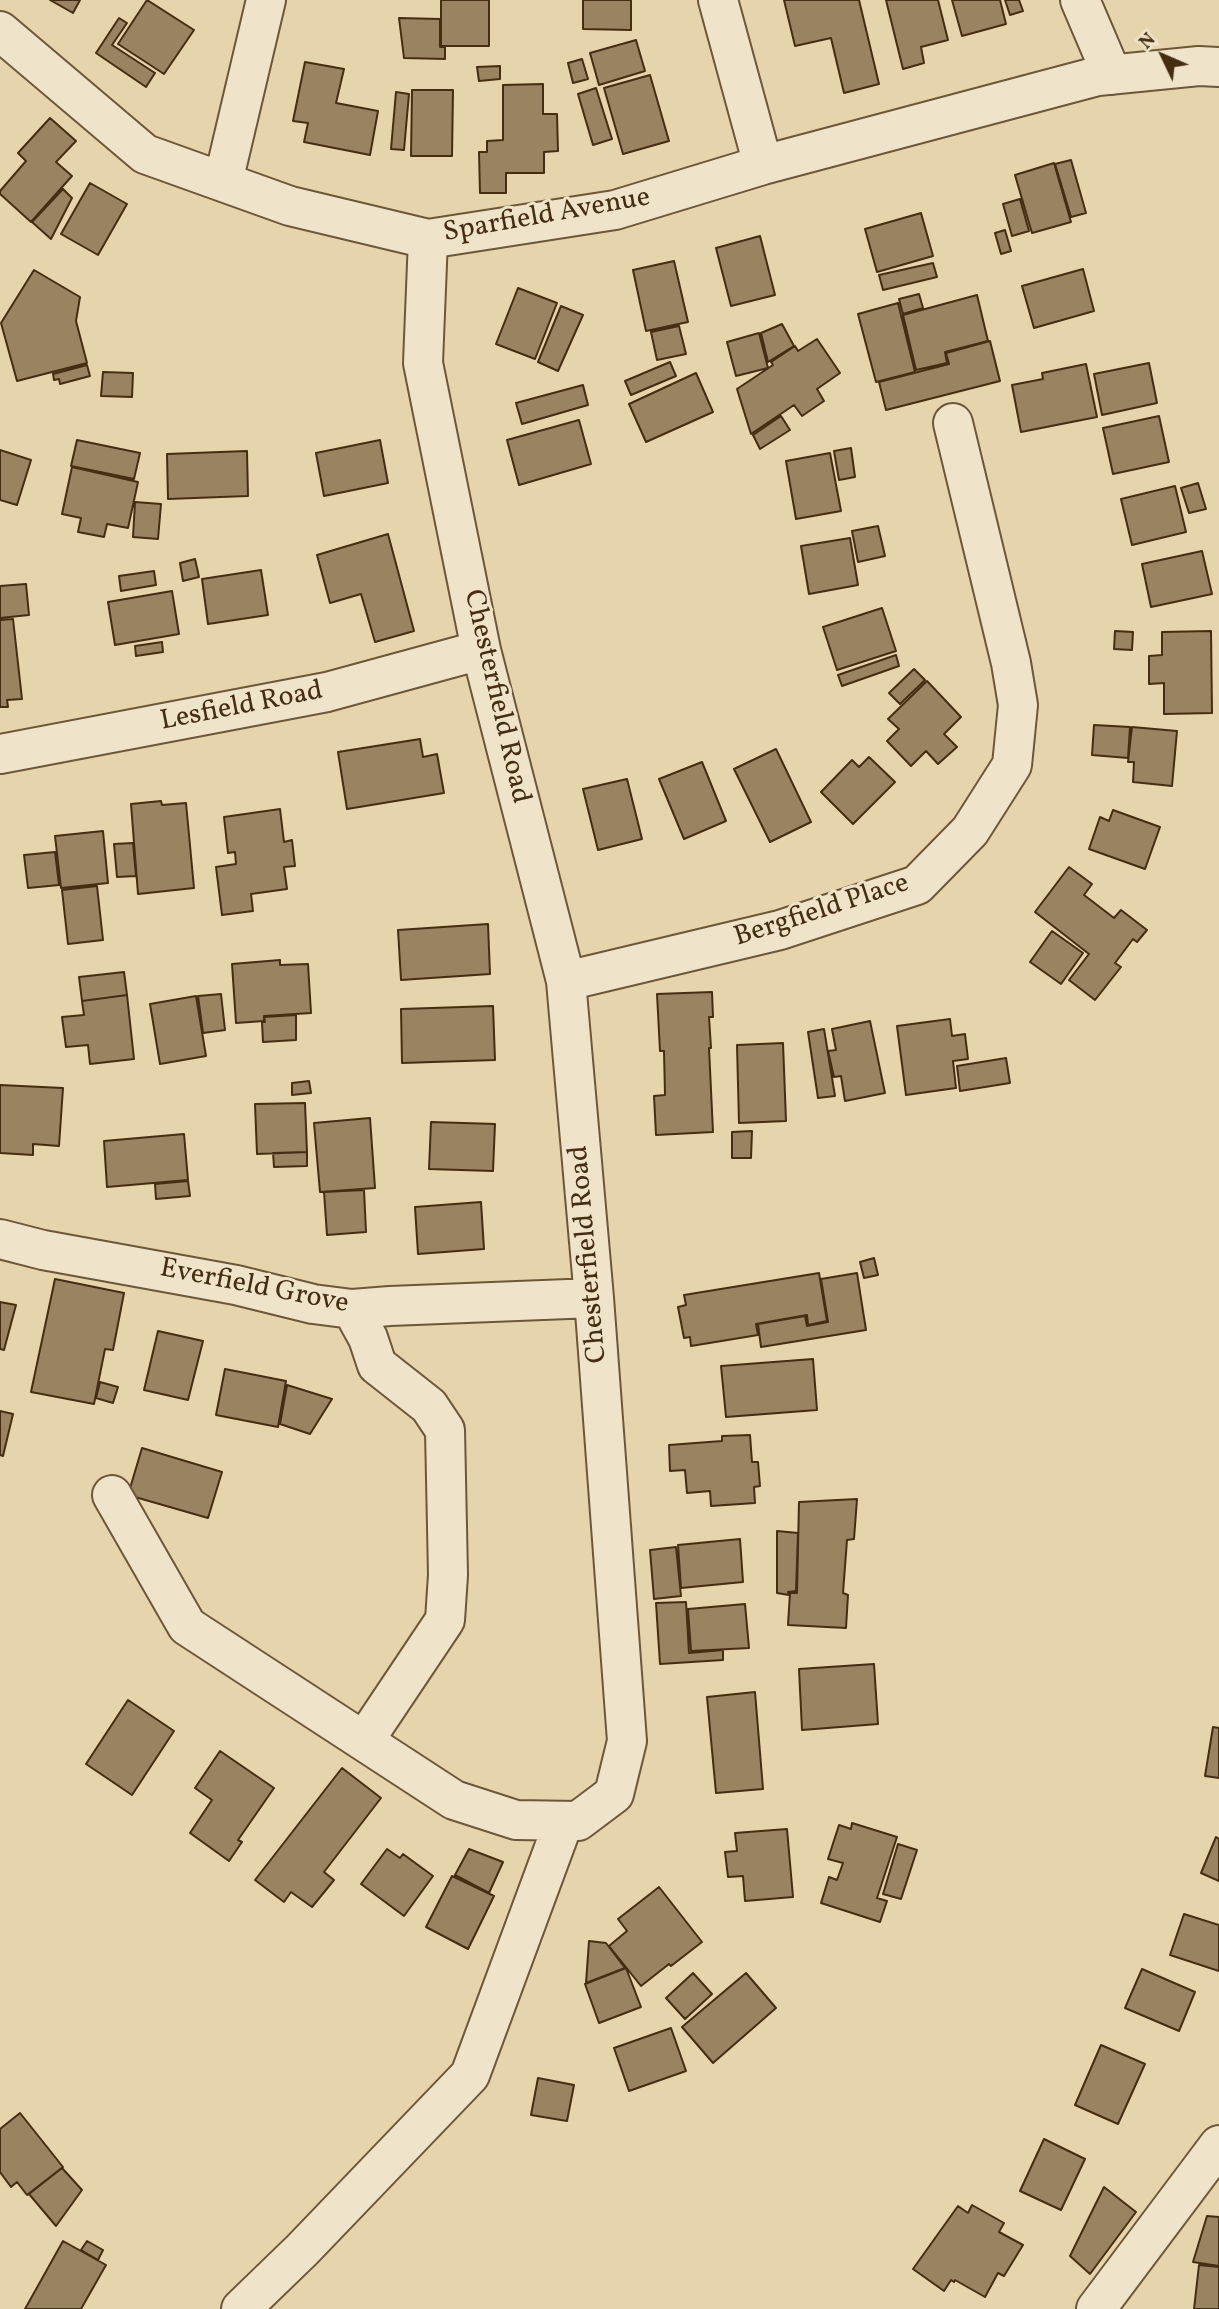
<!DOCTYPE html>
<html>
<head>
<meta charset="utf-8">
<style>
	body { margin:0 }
	#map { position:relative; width:1219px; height:2309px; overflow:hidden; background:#e6d4ad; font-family:Vollkorn,serif }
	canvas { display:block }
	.north { position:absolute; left:1128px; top:21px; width:70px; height:70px; -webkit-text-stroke:5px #efe3ca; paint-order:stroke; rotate:314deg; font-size:19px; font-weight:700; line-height:28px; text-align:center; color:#452d11 }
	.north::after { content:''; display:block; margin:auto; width:24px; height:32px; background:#452d11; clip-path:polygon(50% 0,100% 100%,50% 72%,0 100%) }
</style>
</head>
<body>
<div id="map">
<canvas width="1219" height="2309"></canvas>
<div class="north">N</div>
</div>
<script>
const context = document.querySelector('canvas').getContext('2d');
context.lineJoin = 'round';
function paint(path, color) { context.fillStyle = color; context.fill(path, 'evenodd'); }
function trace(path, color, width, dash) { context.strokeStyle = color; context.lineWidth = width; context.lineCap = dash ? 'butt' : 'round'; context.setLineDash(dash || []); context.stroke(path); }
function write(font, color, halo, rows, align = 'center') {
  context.font = font + ' Vollkorn,serif'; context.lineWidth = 6; context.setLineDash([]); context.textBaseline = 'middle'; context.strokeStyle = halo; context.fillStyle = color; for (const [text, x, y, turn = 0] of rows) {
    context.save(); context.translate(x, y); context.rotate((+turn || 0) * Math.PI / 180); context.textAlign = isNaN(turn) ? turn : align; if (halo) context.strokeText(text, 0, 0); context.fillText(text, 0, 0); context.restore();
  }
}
const building = new Path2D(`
	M50,0h30l-7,13z
	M147,0l47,30 -30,44 -46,-30z
	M441,0h48v46h-48z
	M583,0h48v30l-48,-1z
	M784,0h75l20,84 -35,9 -13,-55 -36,8z
	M886,0h52l10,40 -27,7 3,16 -21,6z
	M952,0h48l6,24 -44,12z
	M1005,0h14l4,11 -13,4z
	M119,18l8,5 -15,22 43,28 -9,14 -50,-34z
	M399,18l41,1v28h5v12l-41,-1z
	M636,40l9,31 -46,14 -9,-32z
	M582,59l6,20 -15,4 -5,-20z
	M305,62l39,7 -8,34 42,8 -8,44 -66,-13 4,-19 -15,-2z
	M500,66v13l-21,2 -2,-14z
	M650,75l19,66 -46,13 -19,-66z
	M543,84v30h14l1,37 -14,1v21h-38v20h-26l-1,-41h8v-11l16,-1v-55z
	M596,88l16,51 -19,6 -15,-51z
	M412,90h41l-1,66h-41z
	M396,92l13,2 -5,56 -13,-1z
	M50,118l26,23 -20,21 16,14 -41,46 -31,-28v-3l26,-30 -8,-8z
	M1071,160l15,53 -15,4 -16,-53z
	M1054,163l17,59 -39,11 -17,-58z
	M90,183l37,21 -29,51 -37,-21z
	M63,189l9,9 -21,41 -19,-17z
	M1020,199l9,32 -17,5 -9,-32z
	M921,213l12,43 -56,16 -12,-43z
	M1005,230l6,21 -10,3 -6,-21z
	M760,236l15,59 -44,11 -15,-58z
	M674,261l14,61 -42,9 -13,-61z
	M933,263l4,14 -54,13 -4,-15z
	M1083,269l11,42 -60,17 -12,-42z
	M34,270l46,27 -4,24 11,42 -70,18 -16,-58z
	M518,288l39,15 -22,56 -39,-15z
	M919,294l4,14 -20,6 -4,-15z
	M977,295l11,46 -43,11 2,11 -31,7 -13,-55z
	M898,303l17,69 -39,10 -18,-68z
	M561,306l22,9 -25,56 -20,-9z
	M782,324l12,22 -26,16 -7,-29z
	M679,326l7,28 -29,6 -6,-28z
	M759,333l9,35 -32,8 -9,-34z
	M817,339l23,34 -23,16 7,12 -22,15 -8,-11 -43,29 -14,-45 36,-24 -2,-3 24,-16 3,5z
	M990,341l10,40 -114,29 -7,-28 70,-18 -3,-11z
	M670,362l6,14 -45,19 -6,-14z
	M1149,363l8,40 -55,12 -8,-41z
	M1086,364l11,53 -76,15 -9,-47 31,-6 -1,-6z
	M87,365l3,11 -30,8 -1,-5 -5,1 -1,-6z
	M103,372l30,1 -1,24 -31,-1z
	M696,373l17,39 -67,30 -17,-38z
	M583,385l5,20 -66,19 -6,-21z
	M781,416l9,14 -30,19 -7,-14z
	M1159,416l10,46 -56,12 -10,-46z
	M579,420l12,44 -72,21 -12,-45z
	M77,440l63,13 -6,26 -63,-13z
	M380,440l8,43 -64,13 -8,-43z
	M851,448l4,29 -16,3 -5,-29z
	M0,450l31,10 -14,45 -17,-5z
	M247,451l1,45 -80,3 -1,-45z
	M830,453l11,58 -45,8 -10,-58z
	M72,467l66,15 -10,46 -21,-4 -3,13 -26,-5 3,-14 -19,-4z
	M1198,483l8,26 -17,4 -8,-25z
	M1175,486l11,46 -54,13 -11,-46z
	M135,502l26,2 -3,35 -25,-2z
	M878,526l7,30 -27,6 -6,-31z
	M388,534l26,97 -39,11 -14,-48 -31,9 -13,-48z
	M850,538l8,47 -49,9 -8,-48z
	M1202,551l10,43 -61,13 -9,-43z
	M195,559l4,18 -16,4 -3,-18z
	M261,570l7,45 -60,9 -6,-45z
	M154,571l2,14 -35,6 -2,-15z
	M26,584l3,31 -29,3v-32z
	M172,591l7,43 -64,11 -7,-43z
	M882,608l14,43 -59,19 -14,-43z
	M13,619l9,80 -15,1 1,7h-8v-87z
	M1115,631l18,1 -1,18 -18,-1z
	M1211,631l1,82 -48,1v-31l-15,1v-28l13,-1v-23z
	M162,642l1,10 -27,4 -1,-10z
	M896,655l3,11 -57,20 -4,-11z
	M914,669l11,11 -25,24 -11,-11z
	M927,681l34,36 -17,17 13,13 -19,17 -12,-13 -15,15 -24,-25 12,-12 -11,-10z
	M1094,725l36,2 -2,31 -36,-3z
	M1132,727l45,4 -5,55 -39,-4 1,-20h-6z
	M420,739l3,18 14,-3 7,39 -97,16 -9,-57z
	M776,749l35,73 -41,20 -36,-73z
	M869,757l26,25 -42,42 -32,-32 31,-32 7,7z
	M702,762l24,59 -42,18 -25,-60z
	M627,779l15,60 -44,11 -15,-61z
	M161,801l1,4 24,-2 8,85 -56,6 -7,-90z
	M280,809l4,33 8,-2 3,26 -11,1 3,22 -36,5 2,17 -31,4 -6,-48 20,-3 -1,-12 -7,1 -4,-36z
	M1113,810l47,17 -15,42 -56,-20 11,-32 9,4z
	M103,831l5,52 -47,5 -6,-52z
	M133,843l3,33 -19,1 -3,-33z
	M55,852l4,33 -31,3 -4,-33z
	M1069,867l23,17 -8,11 30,23 7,-8 26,20 -10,12 -4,-3 -18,24 6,4 -26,33 -26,-20 20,-26 -54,-42z
	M97,886l6,54 -35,4 -6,-54z
	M488,924l2,50 -89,6 -3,-50z
	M1052,931l31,22 -22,31 -31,-22z
	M280,960v5l28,-1 3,49 -47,3v5l-28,2 -4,-59z
	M124,972l3,23 -45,6 -3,-24z
	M712,992l1,25h-4l2,31h-2l4,84 -57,3 -2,-39 11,-1 -1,-44h-4l-3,-57z
	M221,994l4,36 -22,3 -5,-37z
	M127,995l7,64 -44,5 -2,-19 -22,2 -4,-30 22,-2 -2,-14z
	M196,996l10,60 -46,8 -10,-60z
	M493,1006l2,54 -93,3 -1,-54z
	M296,1015v25l-33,2 -1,-20h3l-1,-5z
	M950,1019l2,17 13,-2 3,25 -15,2 3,27 -50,7 -9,-69z
	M870,1021l15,72 -40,8 -4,-25 -7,1 -6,-26 8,-1 -4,-21z
	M824,1029l11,67 -17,2 -10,-66z
	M783,1043l3,78 -47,2 -2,-78z
	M1006,1058l4,25 -50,8 -3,-25z
	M309,1081l2,12 -19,2v-12z
	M0,1085l63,3 -4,58 -26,-2v11l-33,-2z
	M305,1103l2,49 -50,2 -2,-50z
	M370,1118l5,70 -55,4 -6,-69z
	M431,1122l64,2 -2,47 -64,-2z
	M752,1131l-1,27h-19v-26z
	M184,1134l4,46 -81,7 -3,-46z
	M307,1152v14l-33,1 -1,-14z
	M188,1181l2,15 -34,3 -1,-15z
	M364,1190l2,42 -39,3 -3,-43z
	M481,1202l3,47 -66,5 -3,-47z
	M874,1258l4,17 -14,3 -4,-16z
	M819,1273l8,48 -19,4 -1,-10 -51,9 2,11 -67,11 -1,-9 -6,1 -6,-31 8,-2 -2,-10z
	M857,1273l9,57 -105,17 -3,-23 47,-8 2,10 21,-4 -7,-43z
	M55,1279l69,14 -11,57 -8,-1 -11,55 -63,-12z
	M0,1302l16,3 -12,45 -4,-1z
	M158,1331l45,10 -15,59 -44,-10z
	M813,1359l4,51 -91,7 -5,-51z
	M225,1369l61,12 -8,46 -62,-12z
	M100,1382l18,5 -5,16 -17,-5z
	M287,1385l45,14 -22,35 -30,-10z
	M0,1411l13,3 -10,42 -3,-1z
	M750,1435l2,27h6l2,24 -6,1 1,16 -44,3 -1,-15 -23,2 -2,-23 -15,1 -1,-26 53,-4v-5z
	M142,1448l80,24 -14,46 -80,-23z
	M857,1499l-3,40 -7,1 -4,53 5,2 -2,33 -58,-3 2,-32h7l2,-91z
	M777,1531l21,2 -2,58 -8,1 1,3 -12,-2z
	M740,1539l3,43 -62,6 -3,-43z
	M676,1547l5,49 -27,3 -4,-49z
	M686,1602l3,51 34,-3v10l-63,4 -4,-61z
	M745,1604l4,44 -58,3 -3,-42z
	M874,1664l4,60 -76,6 -3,-61z
	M755,1692l8,97 -47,4 -9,-96z
	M128,1700l46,31 -42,64 -46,-31z
	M1213,1727l6,1v50l-14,-2z
	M220,1751l54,37 -36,52 4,2 -13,19 -39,-28 22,-33 -17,-12z
	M342,1768l39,30 -57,74 10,8 -22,27 -21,-15 -7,10 -29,-22z
	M852,1823l45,14 -20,61 10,3 -7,21 -59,-19 8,-26 8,3 6,-17 -15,-4 11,-34 12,4z
	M787,1829l6,68 -48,4 -2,-25 -15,1 -3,-25 12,-1 -2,-18z
	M1216,1837l3,2v42l-18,-8z
	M898,1844l19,6 -16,49 -18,-5z
	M387,1849l13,9 3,-4 30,22 -29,40 -43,-32z
	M469,1849l34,13 -14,31 -34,-18z
	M452,1876l42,20 -26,53 -42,-22z
	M659,1887l43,55 -31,24 -2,-2 -28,22 -32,-40 18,-15 -9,-12z
	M1184,1914l35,11v46l-49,-16z
	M589,1941l17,2 19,25 -39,15z
	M626,1968l15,39 -42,16 -14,-39z
	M1142,1969l53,23 -16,39 -54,-23z
	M693,1973l19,21 -27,25 -19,-21z
	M746,1973l30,35 -63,55 -31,-36z
	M671,2028l15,43 -57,20 -15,-43z
	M1101,2045l44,19 -27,60 -43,-19z
	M538,2078l36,7 -7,36 -36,-6z
	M20,2113l43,54 -36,28 -10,-13 -6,5 -11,-15v-43z
	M1044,2139l41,20 -24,51 -41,-19z
	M62,2168l20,22 -26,36 -27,-32z
	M1104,2187l32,25 -46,62 -20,-18z
	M972,2205l32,18 -5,9 24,13 -19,31 -6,-3 -13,24 -30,-17 -1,2 -3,-2 -7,11 -31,-22 45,-63 10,7z
	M1207,2216l12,1v49l-26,-4z
	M63,2241l43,24 -25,44h-56z
	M87,2241l16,9 -5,10 -17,-10z
	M1199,2265l20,2v42h-25z`);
paint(building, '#998462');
trace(building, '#452d11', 2);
const street = new Path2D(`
	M718,0l45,165
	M1080,0l32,75
	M0,31l145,123 145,52 138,33 187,-29 148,-45 335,-89 101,-10 20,1
	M223,182l43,-182
	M0,754l327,-62 154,-42
	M566,981l214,-51 137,-45 53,-54 42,-66 6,-60 -7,-42 -58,-240
	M0,1239l43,11 193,35 77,19 39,5 38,-3 204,-8
	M352,1309l16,29 9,27 52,41 16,24 3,145 -3,45 -81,121
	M112,1495l75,131 267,174 62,20 62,1 36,-27 13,-53 -33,-443 -28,-317 -85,-331 -58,-287 5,-124
	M241,2309l61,-59 168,-175 94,-254
	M1096,2309l123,-164`);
trace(street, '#6d5738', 42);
trace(street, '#efe3ca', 38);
write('28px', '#452d11', '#efe3ca', [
	["Sparfield Avenue",547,217,-10],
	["Chesterfield Road",495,697,77],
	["Lesfield Road",242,708,-11],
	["Bergfield Place",822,912,-18],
	["Chesterfield Road",590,1254,-95],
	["Everfield Grove",254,1288,11]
]);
</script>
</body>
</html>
